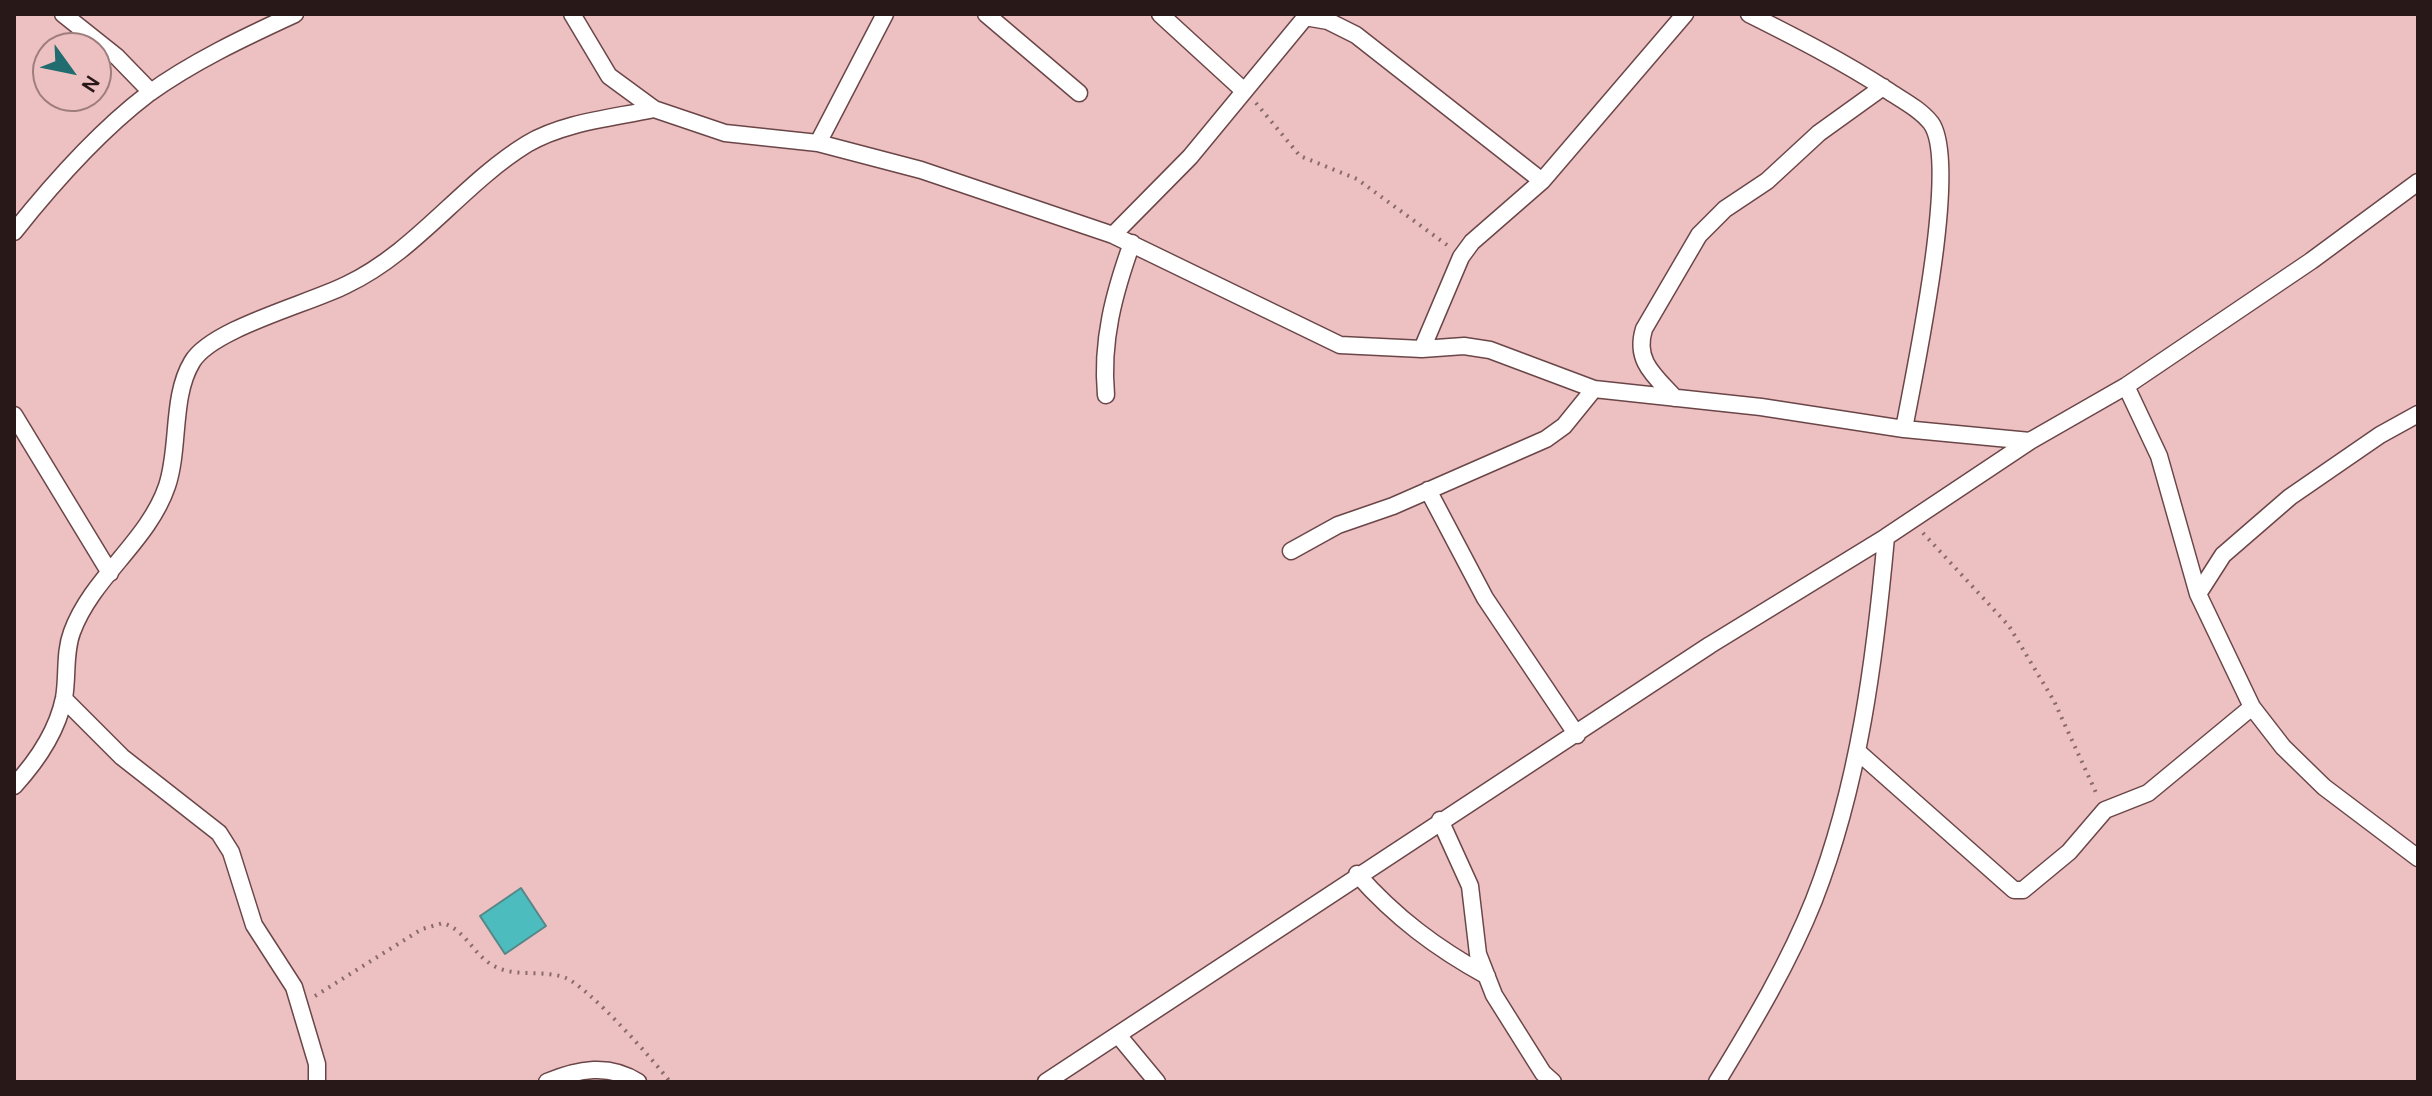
<!DOCTYPE html>
<html>
<head>
<meta charset="utf-8">
<style>
	body { margin:0 }
	#map { position:relative; width:2432px; height:1096px; overflow:hidden; background:#edc0c1; font-family:Karla,sans-serif }
	canvas { display:block }
	.frame { position:absolute; inset:0; border:16px solid #281818; pointer-events:none }
	.north { position:absolute; left:32px; top:32px; width:80px; height:80px; box-sizing:border-box; background:#edc0c1; border:2px solid #9e7d7d; border-radius:50%; rotate:123deg; font-size:22px; font-weight:700; line-height:32px; text-align:center; color:#281818 }
	.north::after { content:''; display:block; margin:auto; width:28px; height:36px; background:#206c6e; clip-path:polygon(50% 0,100% 100%,50% 72%,0 100%) }
</style>
</head>
<body>
<div id="map">
<canvas width="2432" height="1096"></canvas>
<div class="frame"></div>
<div class="north">N</div>
</div>
<script>
const context = document.querySelector('canvas').getContext('2d');
context.lineJoin = 'round';
function paint(path, color) { context.fillStyle = color; context.fill(path, 'evenodd'); }
function trace(path, color, width, dash) { context.strokeStyle = color; context.lineWidth = width; context.lineCap = dash ? 'butt' : 'round'; context.setLineDash(dash || []); context.stroke(path); }
const building = new Path2D(`
	M521,888l25,38 -41,28 -25,-38z`);
paint(building, '#4dbcbf');
trace(building, '#578687', 2);
const street = new Path2D(`
	M63,14l54,43 34,35
	M572,14l37,62 45,33 71,24 93,10 103,27 192,65 227,110 82,4 42,-3 26,4 104,39 167,18 143,22 126,12
	M986,14l93,79
	M1160,14l83,76
	M1749,14c48,24 93,47 138,76 15,10 33,19 44,33 29,40 -17,251 -27,306
	M1305,17l23,4 28,14 186,146
	M818,143l67,-129
	M14,232c39,-49 84,-100 134,-138 44,-32 97,-57 147,-80
	M1113,235l77,-78 118,-143
	M1422,349l39,-92 11,-15 70,-61 143,-167
	M2126,386l33,70 39,138 54,113 31,40 41,40 94,71
	M1106,395c-5,-54 8,-102 26,-152
	M1675,398c-20,-22 -41,-37 -31,-69l55,-94 26,-26 42,-28 52,-48 64,-46
	M14,415l96,158
	M1428,490l57,108 92,137
	M1291,551l47,-26 55,-19 153,-67 18,-13 30,-37
	M2198,594l25,-39 67,-58 90,-62 38,-21
	M64,699l58,58 97,76 12,19 23,73 40,62 23,77v18
	M1857,751l157,139h9l46,-38 36,-42 43,-17 104,-86
	M14,786c23,-25 43,-54 50,-88 4,-22 0,-45 8,-66 20,-55 76,-90 95,-146 13,-39 4,-89 25,-124 19,-33 116,-58 154,-77 70,-33 116,-101 181,-141 37,-22 86,-26 127,-35
	M1440,820l30,66 8,68 16,41 49,78 10,9
	M1357,874c38,43 79,74 130,102
	M1118,1035l39,47
	M547,1082c31,-13 62,-19 91,0
	M1046,1082l664,-437 176,-108 144,-96 96,-55 185,-125 107,-79
	M1717,1082c36,-59 72,-119 97,-182 45,-115 61,-241 72,-363`);
trace(street, '#6b4648', 19);
trace(new Path2D(`
	M1256,103l44,53 57,23 90,66
	M1923,533l86,93 45,75 44,96
	M315,996l107,-67 21,-6c24,8 30,32 51,43 22,12 49,3 72,12 23,10 87,81 104,104`), '#8a6b6c', 4, [2, 6]);
trace(street, '#fff', 16);
</script>
</body>
</html>
